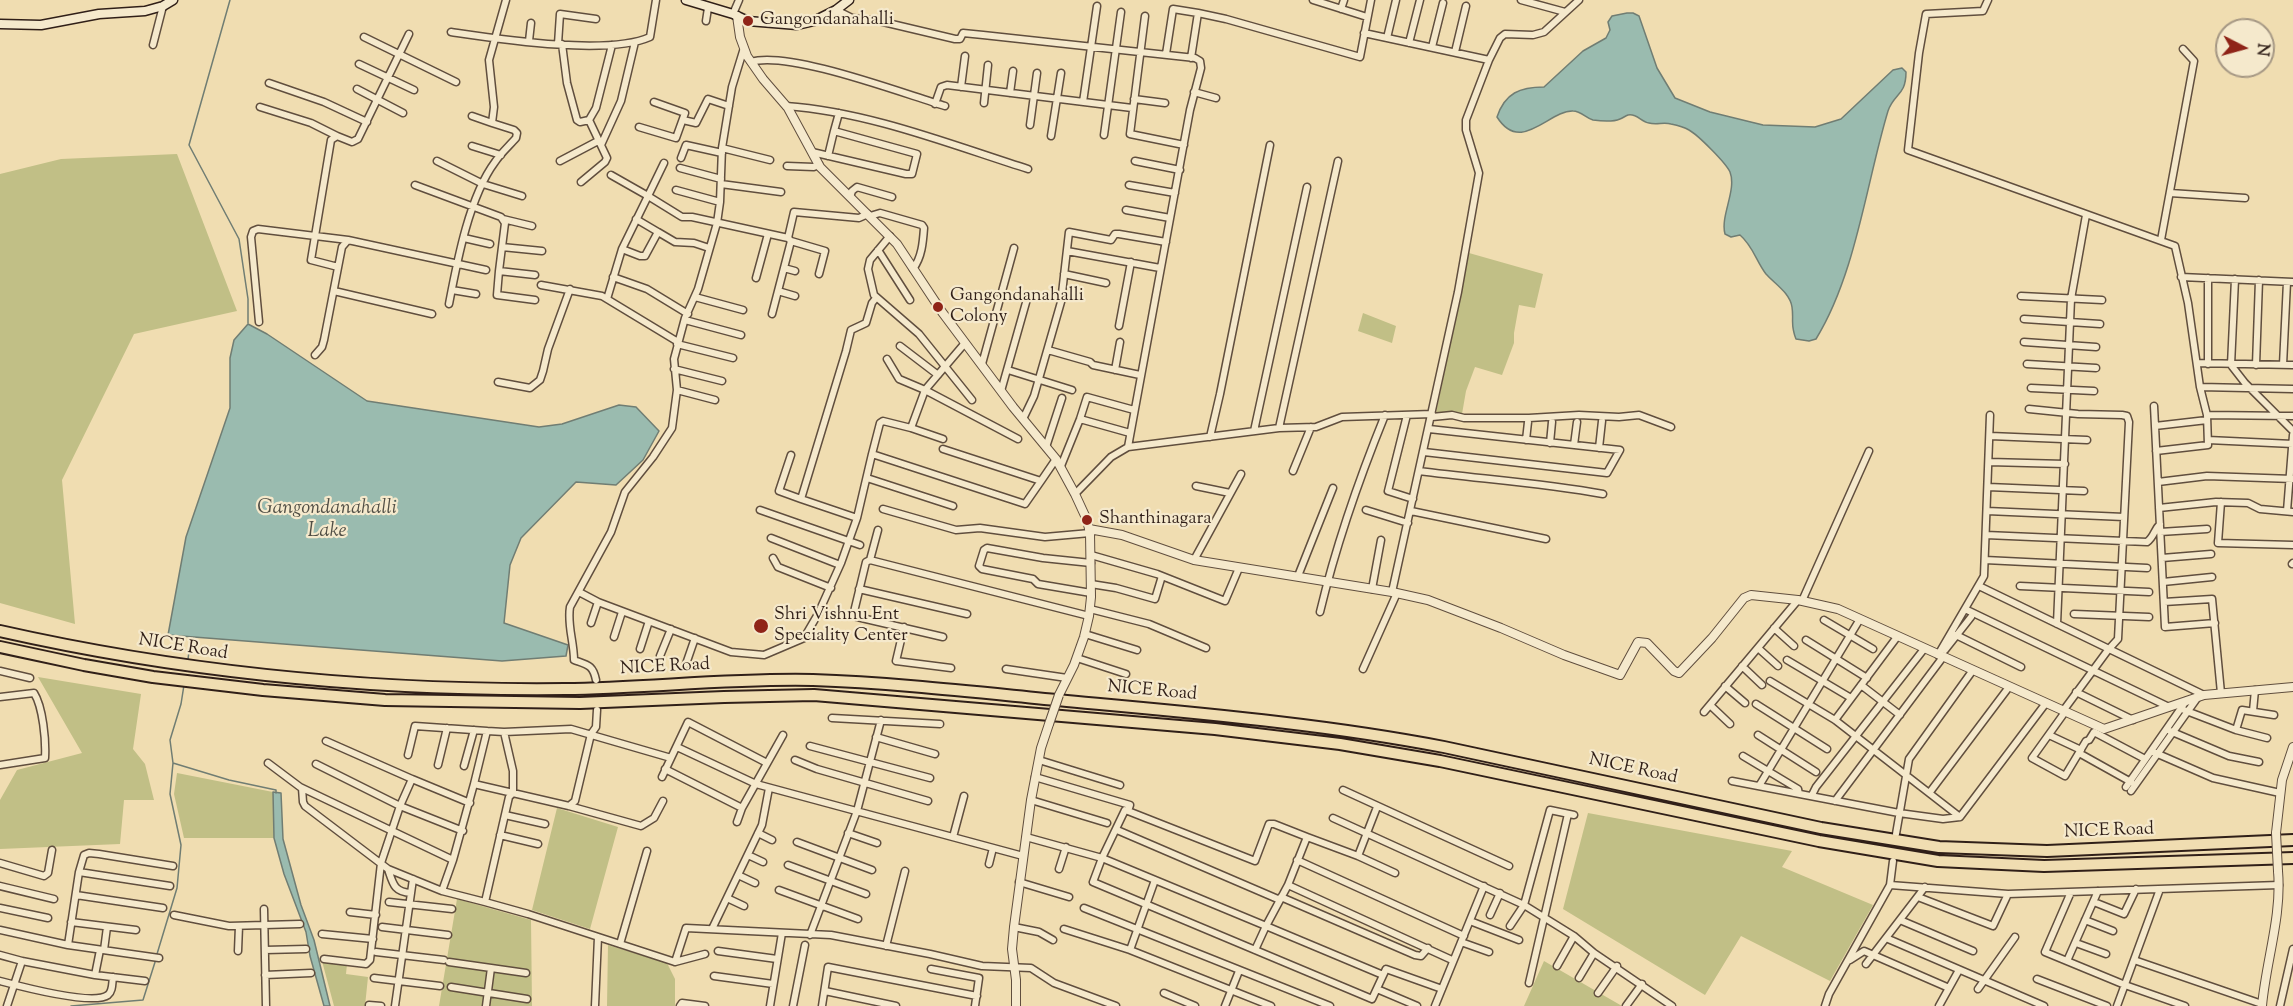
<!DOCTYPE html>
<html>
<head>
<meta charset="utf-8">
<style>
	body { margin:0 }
	#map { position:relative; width:2293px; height:1006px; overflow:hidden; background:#f0ddb1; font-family:"Sorts Mill Goudy",serif }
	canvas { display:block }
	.north { position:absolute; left:2215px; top:18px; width:60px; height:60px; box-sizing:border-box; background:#f5e9cc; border:2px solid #a69884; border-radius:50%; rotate:96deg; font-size:16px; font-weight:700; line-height:24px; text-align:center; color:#301f18 }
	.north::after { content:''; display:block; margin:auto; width:21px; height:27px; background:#8f2418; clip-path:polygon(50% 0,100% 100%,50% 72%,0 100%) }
</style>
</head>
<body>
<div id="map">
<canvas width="2293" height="1006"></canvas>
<div class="north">N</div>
</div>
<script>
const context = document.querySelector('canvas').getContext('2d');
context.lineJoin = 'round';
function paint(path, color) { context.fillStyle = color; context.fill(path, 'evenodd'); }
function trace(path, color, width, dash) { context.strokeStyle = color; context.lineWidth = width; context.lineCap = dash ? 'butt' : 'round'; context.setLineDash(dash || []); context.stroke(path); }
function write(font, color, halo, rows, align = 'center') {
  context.font = font + ' "Sorts Mill Goudy",serif'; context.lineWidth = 4.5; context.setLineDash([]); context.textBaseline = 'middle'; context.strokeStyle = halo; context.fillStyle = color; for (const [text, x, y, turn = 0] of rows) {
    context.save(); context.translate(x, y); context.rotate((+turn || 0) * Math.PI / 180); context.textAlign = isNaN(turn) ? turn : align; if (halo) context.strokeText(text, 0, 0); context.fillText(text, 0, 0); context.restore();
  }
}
paint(new Path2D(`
	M177,154l60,157 -103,23 -72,146 13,144 -75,-21v-429l61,-15z
	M1469,253l74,21 -8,34 -16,-3 -5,28v10l-12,32 -27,-8 -9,24 -4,23 -26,-1z
	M1363,313l33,13 -4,17 -34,-12z
	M38,677l103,17 -8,55 12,15 9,36h-30l-4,44 -120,5v-49l17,-30 65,-17z
	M177,773l96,19 1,46h-90l-10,-44z
	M557,808l61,19 -28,102 -58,-19z
	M1588,813l204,38 -10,16 91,38 -43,76 -89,-45 -36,59 -142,-86z
	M457,899l74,21 1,86h-93z
	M608,945l59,18 8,16v27h-68z
	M322,961l25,3 -1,10 22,3 -3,29h-31z
	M1544,961l78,45h-98z`), '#c1bf86');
const water = new Path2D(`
	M1627,13h6l6,3 18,52 18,30 35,14 53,13 52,2 26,-8 52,-49 9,-2 4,4c0,24 -12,21 -18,39 -22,73 -32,163 -72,228l-7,2 -13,-2c-6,-15 -2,-18 -4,-32 -2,-14 -17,-23 -26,-33 -10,-13 -13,-28 -26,-39l-9,2 -6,-3c-5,-18 12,-44 5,-62 -4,-9 -32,-37 -41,-42 -5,-3 -13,-5 -18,-6 -7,-2 -15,1 -22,-1 -8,-1 -12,-10 -21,-8 -3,1 -5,3 -8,4 -7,3 -20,2 -27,1 -7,-2 -12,-9 -20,-9 -24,-1 -52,44 -76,6 8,-24 23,-30 47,-30l39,-36 23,-13 4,-8 -2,-8 4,-6z
	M248,324l19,10 100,67 172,26 23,-3 57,-19 17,2 23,24 -16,29 -27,25 -40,-3 -55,56 -11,27 -6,58 64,22 -2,11 -64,5 -334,-26 18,-98 44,-129v-50l4,-18z
	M273,792l8,1 2,46 18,66 13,35 16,66h-6l-14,-50 -4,-24 -22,-58 -10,-36z`);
paint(water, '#9abbaf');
trace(water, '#707d73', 1.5);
trace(new Path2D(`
	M230,0l-41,145 50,94 9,60v24
	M188,659l3,-22
	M184,685l-3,19 -11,36 3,23 56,17 47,10v3
	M157,954l20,-66 4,-43 -11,-51 3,-31
	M71,1006l72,-6 13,-41`), '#707d73', 1.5);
const minor = new Path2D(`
	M1313,0l54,17
	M1521,0l44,12
	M1988,0l-5,11 -57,3 -7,39 -11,97 267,96 13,57 12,84 7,28 1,30 -52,6
	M1341,9l3,-9
	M836,10l16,8 27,3 76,18h5l3,-6 20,2 212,23 5,3 1,7 -11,42 -62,337
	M733,14l6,-14
	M1145,16l-15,118 54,11
	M706,21l2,-13
	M451,32c48,7 156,24 199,5l6,-37
	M1364,33l125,27
	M364,37l92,45
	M1387,38l9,-38
	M529,41l2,-18
	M1409,43l11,-43
	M558,44l2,-30 36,5
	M562,44l5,39 10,37 3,2 9,-2 7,-12 16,-63
	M153,45l10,-39
	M1432,47l11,-44
	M1455,52l11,-46
	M1166,54l7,-45 25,4
	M1191,58l7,-45 28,6 134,38 11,-57
	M751,62c37,-12 153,32 194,44
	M359,64l55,26
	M269,83l55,19 43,20
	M961,87l4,-31
	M357,89l46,24
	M1194,92l22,6
	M1010,93l3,-22
	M1134,99l31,4
	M1083,102l14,-96
	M984,103l4,-38
	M935,104l6,-17 6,-2 185,23
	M786,106c83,6 163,38 242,63
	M260,107l51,16 26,13
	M472,116l20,7
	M683,120l13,3 12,-24 21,7
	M1030,125l7,-52
	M639,127l37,11 9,-25 -31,-11
	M834,131l5,-18
	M1104,135l17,-123
	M1051,136l10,-63
	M601,145l20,-44 14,-59
	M472,146l29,9
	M722,148l48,12
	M812,152l94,22h6l5,-20 -83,-23 -6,25
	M681,158l5,-13 36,8
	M437,161l46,23 39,12
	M560,161l38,-20
	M1135,161l45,9
	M664,163l-16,33 34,21h10l96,21 6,-26 65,6 9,-4
	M787,166l27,1 5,-3
	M680,168l41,11
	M581,182l24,-20 2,-4 -18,-38
	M721,184l60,8
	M415,185l86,32 4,6 -6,48 36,4
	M1129,185l46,8
	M676,190l44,12
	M2170,193l75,5
	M850,197l2,-6 5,-4 35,10
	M1126,210l44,8
	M870,216l10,-3 42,12 2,3c-1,14 -2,29 -11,41
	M503,219l29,7
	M658,232l17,10 19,1 15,5
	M890,236l-20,24 -2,9 6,26 45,39 53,66
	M464,238l26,6
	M2161,240l33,-179 -11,-12
	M791,241l34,10 -6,23
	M502,247l40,4
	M622,249l18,7h5l13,-24 -22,-13
	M878,250l32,50
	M1067,251l93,17
	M338,267l-27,-7 20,-120 6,-4 15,6 6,-3 51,-105
	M784,268l11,3
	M499,271l-2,24 38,5
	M1064,274l42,9
	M613,277l34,12 41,25
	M2181,277l112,5
	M756,278l12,-44
	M2208,278v86
	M2235,279l-4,86 14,18 48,48
	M541,285l61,11 76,46
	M452,290l24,4
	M334,291l98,23
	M778,291l17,5
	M2021,296l81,4
	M695,297l48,13
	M607,299l15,-50 26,-53 -37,-21
	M449,304c8,-42 20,-107 46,-142 6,-9 14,-16 21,-24l1,-5 -3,-3 -22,-7 2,-16 -5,-47 17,-60
	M772,314l19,-73 -3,-3
	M2024,319l76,5
	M685,320l56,15
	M259,322l-8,-85 2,-6 5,-2 90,11
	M1119,326l12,-64
	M2024,342l72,5
	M677,344l56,14
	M900,346l38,29
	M1048,350l42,12 3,3 47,10
	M315,355l7,-8 2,-7 18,-93 6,-7 138,30
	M887,359l12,20 26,11 93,49
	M2197,363l96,2
	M982,364l32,-116
	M2027,364l69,4
	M2256,365l3,-85
	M2283,365l4,-83
	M674,369l48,12
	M1008,370l64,20
	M1115,370l5,-28
	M498,382l32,6 10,-8 3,-9 5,-22 22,-60
	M2200,387l93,2
	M2031,388l63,3
	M677,390l38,10
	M1001,391l26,-92
	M2154,406l11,221 50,-4
	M2029,409l49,5 44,1 5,1 2,6 -11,217 -10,11 -45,61
	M1407,415l-19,76 25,8
	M2207,415l86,1
	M1432,417l20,-2 12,3h65l50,-3 40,2 20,-2 32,12
	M1023,419l11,-23 27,-94 8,-70 42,8 4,-6h4l47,8
	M1080,419l50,14
	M2155,426l52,-6
	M1279,428l59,-267
	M1254,431l53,-244
	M1990,436l97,4
	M1210,437l10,-43 50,-249
	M943,439l-32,-11 14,-38 40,-47
	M1526,440l2,-18
	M2208,440l85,4
	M1550,443l2,-21
	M1574,445l3,-23
	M1046,447l16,-49
	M1599,448l3,-27
	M943,449l98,32 15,-22
	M1424,452l183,21 13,-23 -191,-21
	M872,454l8,-31 3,-2 28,7
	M791,455l-12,36 22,8
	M1989,462l76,2
	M1061,466l19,-47 7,-22 47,13
	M1293,471l18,-44
	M1419,471c62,8 123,12 184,23
	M867,478l86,28
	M2158,482l49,-6 86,3
	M1196,486l34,7
	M1988,487l96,4
	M1075,494l36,-37 17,-10 151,-19 37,-1 26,-10 90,-3
	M2221,502l-3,41 75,2
	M2159,508l57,-6 32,1 12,6 33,3
	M883,509l73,21 24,-2 65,9 45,-4
	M760,510l100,35
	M1366,510l42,13
	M1411,511l135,28
	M1987,511l137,6
	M2287,511l6,-76
	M857,518l-56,-19 45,-148 5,-21 15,-7 6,-20 4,-5
	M2160,532l47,-3
	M1986,535l161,7c7,-5 7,-12 13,-18
	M771,538l69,27
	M1091,555l66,19 68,27 14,-33
	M773,558l5,9 53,21
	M2162,558l49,-4
	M870,560l8,-30
	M1194,560l47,-86
	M1985,560l162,8
	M2292,564l1,-1
	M1298,576l35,-88
	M2163,582l49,-5
	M1091,584l25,4 39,11 7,-23
	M1979,586l225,109
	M2020,586l129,6
	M859,589l108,25
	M1372,589l9,-49
	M579,592l19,10
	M1392,592l66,-300 21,-119 -13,-43v-10l23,-60 11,-22 5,-4 28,1 11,-3 35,-32
	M1091,593l-53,-9 -5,-5 -51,-10 -3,-3 5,-16 3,-2 56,10 48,5
	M1802,601l67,-150
	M2164,602l48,-3 9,94
	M1090,609l59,15 57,24
	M1965,609l204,98
	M1320,612c16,-67 39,-133 65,-197
	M2074,614l75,3
	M1824,620l49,29
	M591,623l7,-21 133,50 33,3 40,-17 14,-24 23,-51 16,-45 15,-64 153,50 16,-23
	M2057,624l14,-325 15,-84
	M904,627l-8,34 55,7
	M1774,628l20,18
	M1085,634l52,16
	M1956,635l65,32
	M614,637l8,-25
	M943,637l-90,-21 13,-54 4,-2 219,56
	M1806,640l61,38
	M1758,648l20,18
	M640,649l9,-28
	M1945,650l26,-33
	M1938,655l46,-79 6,-161
	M660,656l11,-27
	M1077,658l49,16
	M1787,660l64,38
	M686,664l9,-26
	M1742,666l20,19
	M1006,669l61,9
	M1363,669l34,-76
	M0,671l30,7
	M596,680c-3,-15 -8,-15 -22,-20 0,-18 -7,-35 -4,-53l41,-75 14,-40 28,-35 19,-29 5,-38 -3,-31 11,-41 13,-29 19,-66 3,-21 2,-54 10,-61 12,-39
	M1770,681l65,39 125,97
	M1861,685l39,30
	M1725,686l20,17
	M2076,692l57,28
	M0,697l34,-4c9,14 12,48 11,65l-45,7
	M1756,704l71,45
	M1710,705l20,19
	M2184,710l52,20 31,8
	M2253,711l2,-21
	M1704,712l94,-112
	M2065,712l-33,46 33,18 21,-35 3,-1 5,-8 51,27
	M832,718l108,6
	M1835,720l62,-83
	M2236,730l6,-20 32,5
	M2170,731l59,25 30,6
	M504,732l-17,-1 -13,53 95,22 72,20 13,-8 9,-17
	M1758,735l58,37
	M2049,735l32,15
	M876,737l59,17
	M326,741l86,38
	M810,746l120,32
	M677,747l79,37 267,72
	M2151,751l62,27 67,15
	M2079,753l52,29
	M408,755l7,-29 72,5
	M1743,756l55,33 1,5
	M671,758l-100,-29 -67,3 9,39v22l-4,4 -24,105 43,12 147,48 11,-34 145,7 99,19 52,12 49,2 23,15 62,23
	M795,760l22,9 111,32
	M1039,760l81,25
	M268,763l32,24 153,73 -11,31
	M316,764l84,42 12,-27 58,24
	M438,765l9,-37
	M464,766l10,-36
	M665,769l77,39
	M662,777l26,-55 79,41
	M1035,777l95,28 -2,6 127,50 14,-37h5l33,13
	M1732,781l167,32 44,6 17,-2 86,-114
	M1759,786l101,-167
	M2126,787l60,-86
	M302,788l1,14 2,4 83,63 54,22 43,11
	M1343,790l166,76
	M2131,791l67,-94
	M1930,792l79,-105
	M1812,795l4,-8 108,-138
	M1031,800l76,23
	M1835,801l108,-144
	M569,806l6,-5 16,-67 5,-7 1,-17
	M505,815l40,9
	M1333,818l191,87 50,31 20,17 78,53
	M737,822l5,-14 41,-73
	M1117,830l163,70
	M758,833l14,7
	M848,833l29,10
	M1896,834l13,-75 64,-89
	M500,835l38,9
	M953,837l11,-41
	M1026,837l76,21 23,-48 3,1
	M797,842l75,28
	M748,855l15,7
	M1358,856l19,-49
	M453,860l21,-76
	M1297,860l167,76
	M0,863l44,13 4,-3 4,-23
	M989,864l4,-16
	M788,865l78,29
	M388,869c5,15 6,23 23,24
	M1059,869l7,-22
	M79,872l91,14
	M1395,873l-37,-17 -51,-19 -19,48 164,75
	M738,875l17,8
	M1155,880l-25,70 141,56
	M1019,882l50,15
	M1288,885l-22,41 -164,-68 -9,24 279,117 14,-30 56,20
	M1890,885l118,9 271,-9
	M0,886l54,13
	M779,890l79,29
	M2071,892l-26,60 80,33 60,21
	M76,895l87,13
	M1281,897l134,58 6,1 7,-8
	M1918,897l75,29 15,-32
	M727,898l17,8
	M389,902l63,7
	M2094,902l30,12 12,-25
	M0,908l48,10
	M1084,908l246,98
	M264,909l2,97
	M350,912l26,3
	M174,915l55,11 71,-2
	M1490,915l10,-22
	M1900,920l73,31
	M2085,920l28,11
	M1470,921l49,19
	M71,922l65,8
	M1510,926l14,-21 26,-95 24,5
	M382,927l66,8
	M1014,927l25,5 14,8
	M712,929l50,-104 7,-37
	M1064,929l66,21
	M0,930l68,15 91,13
	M322,934l51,5
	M810,935l47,-124 24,-91
	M1886,938l158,68
	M1461,942l28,10
	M2076,943l30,11
	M620,944l27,-93
	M68,945l11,-73 5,-17 5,-2 10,1 74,12
	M886,946l19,-75
	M104,950l3,-23
	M265,950l41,-1
	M1255,950l11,-24 117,49
	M238,951l1,-25
	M718,951l59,8
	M376,952l68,8
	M0,955l22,6
	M324,959l42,5 4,-4 11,-97 19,-57 63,25
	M1850,960l14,-9 85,37
	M2134,960l128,44
	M2067,961l31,-70
	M449,962l77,11
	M675,962l30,-8
	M1866,964l59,-77
	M1557,966l17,-30
	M931,969l48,9 -4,28
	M95,975l5,-25
	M265,975l46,-2
	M714,976l59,8
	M374,978l66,8
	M1579,978l15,-25
	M2037,979l70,27
	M0,981c19,5 93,25 108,14 5,-4 4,-12 5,-18
	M1529,983l39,-169
	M451,987l76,12
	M1377,989l40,17
	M1978,989l37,-52
	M825,991l71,15
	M1164,993l31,13
	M1598,993l19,-27
	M369,1005l12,1
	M7,1006l15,-45 73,14 50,6
	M395,1006l18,-127
	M486,1006l5,-38
	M595,1006l3,-69
	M680,1006l2,-3 23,3
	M770,1006l12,-73
	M793,1006l12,-61
	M822,1006l6,-39 149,29
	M1225,1006l14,-35
	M1435,1006l49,-120
	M1626,1006l16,-22
	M1825,1006l4,-12 61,-109 3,-24
	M1939,1006l20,-36
	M2117,1006l43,-117
	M2280,1006l13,-57`);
const tertiary = new Path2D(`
	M737,16l3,21 7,19 16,23 25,29 32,59 77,77 45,68 71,95 43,52 19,35 12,26 3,13 1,64 -2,19 -5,21 -10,28 -15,30
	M1089,529l33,6 72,25 198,32 36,8 73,28 63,27 56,20 18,-33 9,1 27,28 5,2 33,-35 32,-40 7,-3 47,5 40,9 266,120 100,-34 89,-8
	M2276,833l6,-53 11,-33
	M1016,1006v-26l-4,-31 2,-22 17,-127 10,-52 8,-24
	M2262,1006c4,-45 20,-90 16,-135`);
const secondary = new Path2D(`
	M686,0l47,14 15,7 49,4 17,-4 22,-11 13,-10
	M0,24l41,1 58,-11 46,-3 18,-5 10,-6`);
const motorway = new Path2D(`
	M0,631c186,42 374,60 565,58 83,-1 165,-11 248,-9 85,3 170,13 254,21 127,12 252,22 377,46l377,81 118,19 108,4 246,-11
	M0,647l84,18 69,12 110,13 122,10 195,3 144,-6 90,-2 401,34 125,15 100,17 379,80 119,20 106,5 249,-8`);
trace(minor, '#604e3e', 9);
trace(tertiary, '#604e3e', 10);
trace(secondary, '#301f18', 11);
trace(motorway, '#301f18', 14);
trace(minor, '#f5e9cc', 6);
trace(tertiary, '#f5e9cc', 8);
trace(secondary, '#f5e9cc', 8);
trace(motorway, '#f0ddb1', 10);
const tertiaryBridge = new Path2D(`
	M1049,724l10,-29
	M2276,833l2,38`);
trace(tertiaryBridge, '#604e3e', 10, []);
trace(tertiaryBridge, '#f5e9cc', 8);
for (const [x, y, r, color] of [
	[748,21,6,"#8f2418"],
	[938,307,6,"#8f2418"],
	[1087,520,6,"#8f2418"],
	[761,626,8,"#8f2418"]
]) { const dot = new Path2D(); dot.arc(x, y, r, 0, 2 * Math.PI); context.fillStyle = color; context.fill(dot); trace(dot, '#f5e9cc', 2); }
write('18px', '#301f18', '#f5e9cc', [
	["Gangondanahalli",760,21],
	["Gangondanahalli",950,297],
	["Colony",950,318],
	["Shanthinagara",1099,520],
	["Shri Vishnu Ent",774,616],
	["Speciality Center",774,637]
], 'left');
write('18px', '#301f18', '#f5e9cc', [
	["NICE Road",183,648,9],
	["NICE Road",665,668,-3],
	["NICE Road",1152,692,5],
	["NICE Road",1633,770,12],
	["NICE Road",2109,832,-2]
]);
write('italic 20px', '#504e45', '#f5e9cc', [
	["Gangondanahalli",327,510],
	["Lake",327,533]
]);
</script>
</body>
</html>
